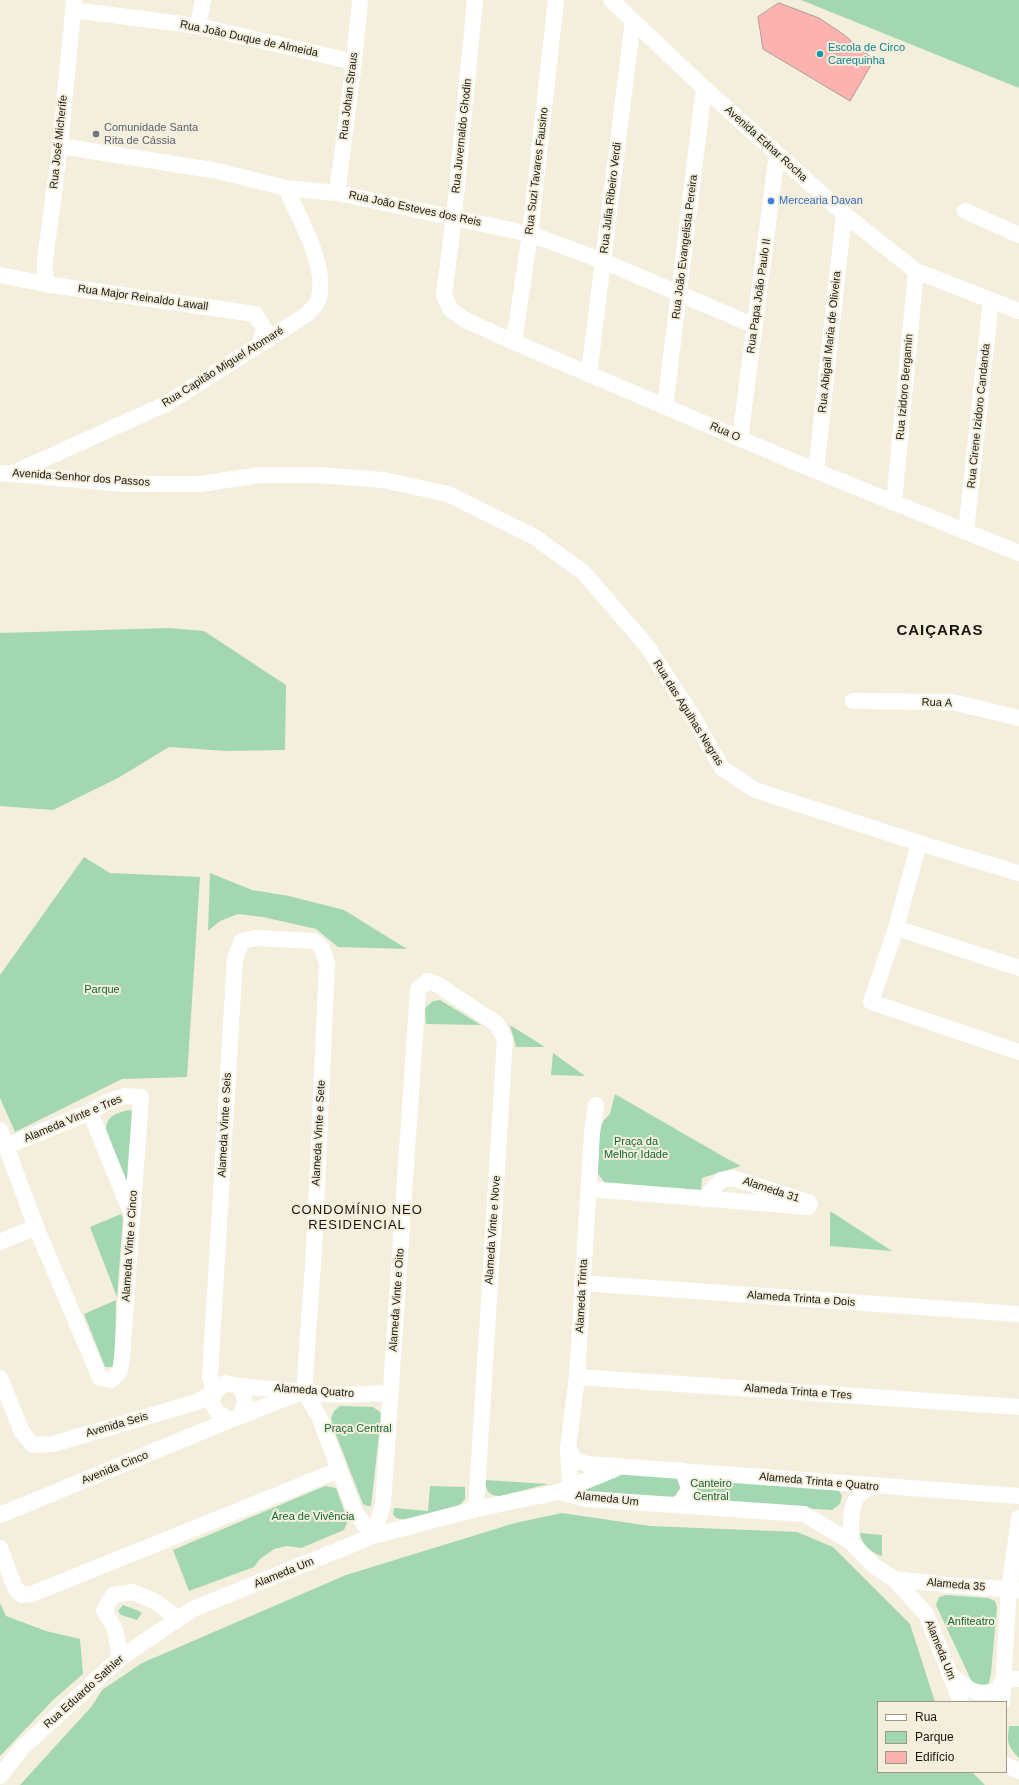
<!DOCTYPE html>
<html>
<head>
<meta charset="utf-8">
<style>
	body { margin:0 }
	#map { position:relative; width:1019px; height:1785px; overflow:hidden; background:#f4eedc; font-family:Arial,sans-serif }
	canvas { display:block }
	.legend { position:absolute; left:877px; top:1701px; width:130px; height:72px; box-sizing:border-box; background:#f4eedc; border:1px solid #9c988a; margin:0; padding:5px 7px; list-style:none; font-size:12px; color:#17160f }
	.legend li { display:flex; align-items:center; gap:8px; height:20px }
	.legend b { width:20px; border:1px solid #9c988a }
</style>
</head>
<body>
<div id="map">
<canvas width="1019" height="1785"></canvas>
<ul class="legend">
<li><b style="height:5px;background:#fff"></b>Rua</li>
<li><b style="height:11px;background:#a3d7b2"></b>Parque</li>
<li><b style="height:11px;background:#fcb3af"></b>Edifício</li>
</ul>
</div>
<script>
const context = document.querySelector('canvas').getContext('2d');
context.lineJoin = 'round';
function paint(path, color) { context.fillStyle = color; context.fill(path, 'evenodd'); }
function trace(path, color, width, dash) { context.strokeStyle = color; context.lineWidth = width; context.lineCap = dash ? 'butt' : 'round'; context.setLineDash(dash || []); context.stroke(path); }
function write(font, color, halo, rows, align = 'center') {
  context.font = font + ' Arial,sans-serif'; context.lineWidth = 4; context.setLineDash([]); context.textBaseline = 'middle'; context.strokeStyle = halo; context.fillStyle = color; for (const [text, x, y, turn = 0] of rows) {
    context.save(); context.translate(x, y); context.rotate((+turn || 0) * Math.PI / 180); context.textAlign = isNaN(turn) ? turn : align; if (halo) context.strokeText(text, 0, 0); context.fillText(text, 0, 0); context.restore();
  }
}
paint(new Path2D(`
	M801,0h218v88z
	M168,628l36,3 82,54 -1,65 -59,1 -57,-4 -51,31 -65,32 -53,-4v-173z
	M84,857l26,16 90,4 -13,200 -65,2 -107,53 -15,-34v-123z
	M210,873l42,17 37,6 55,14 63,39 -69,-2 -22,-18 -53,-12 -25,-3 -18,7 -12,10z
	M440,1000l41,25 -55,-1 -1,-16 8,-7z
	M510,1025l35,22h-29z
	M553,1053l32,23 -34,-1z
	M615,1094l109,63 17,9 -39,12 -1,12 -96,-7 -7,-9 1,-44 5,-10 6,-6z
	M128,1110l5,1 -3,70 -4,2 -20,-54c1,-14 10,-15 22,-19z
	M830,1211l62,40 -62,-5z
	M121,1214l2,4 -6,79 -27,-70z
	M116,1300l-1,62 -2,5h-8l-21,-53z
	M340,1406l33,1 7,5 1,5 -10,89h-4l-4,-2 -30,-77 -2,-9 3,-7z
	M615,1472l62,6 5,12 -11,10 -84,-5 -7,-6z
	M691,1476l147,13 4,7 -2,8 -8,6 -142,-9z
	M485,1480l63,4 -48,12c-11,0 -14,-5 -15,-16z
	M325,1486l11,2 12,33 -4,9 -43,18 -14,-2 -13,3 -14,10 -6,8 -65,24 -16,-41z
	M430,1486l35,1v12l-7,8 -51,12c-6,1 -11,0 -14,-5l1,-6 34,3z
	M562,1513l88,13 147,6 36,15 77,77 25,78h-57v70h94l13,13h-965l72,-79 10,-16 40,-27 204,-88 169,-52z
	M860,1533l22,2v21c-11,-4 -20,-10 -22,-23z
	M946,1595l42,3 7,3 2,6 -6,66 -2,10 -6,5 -6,-1 -6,-7 -35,-75 3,-8z
	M0,1603l6,13 40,15 34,8 3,35 -30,26 -53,56z
	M123,1605l16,6 3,2 -5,7 -16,-5 -3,-4z
	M1009,1726h10v32c-12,-13 -12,-15 -10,-32z`), '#a3d7b2');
const building = new Path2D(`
	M779,3l40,15 24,16 31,26 -24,41 -87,-52 -5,-32z`);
paint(building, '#fcb3af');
trace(building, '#ae9998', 1);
trace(new Path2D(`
	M475,0l-21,217 -10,78 7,15 16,11 47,21 302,129 203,82
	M611,0l93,88 140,126 72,57 103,40
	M73,10l125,16 156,36
	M198,26l5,-26
	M60,146l158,25 68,17 51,5 193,41 73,27 152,65
	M337,193l17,-131 6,-62
	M965,211l54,24
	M0,275l45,9 210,30 9,14 -4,15
	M45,284v-23l15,-115 14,-145
	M514,342l16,-108 26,-234
	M589,374l44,-353
	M665,407l39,-319
	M740,438l37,-284
	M816,471l28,-257
	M0,473l125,11h76l59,-9h58l65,5 65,14 85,42 50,36 64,74 46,71 29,51 33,22 164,53 100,30
	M13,473l153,-69 140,-89c3,-4 10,-9 12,-14 11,-34 -19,-82 -32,-113
	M894,503l22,-232
	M966,531l25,-231
	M853,701l99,1 67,16
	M919,843l-23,85 -25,74 148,50
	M896,928l123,40
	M90,1112l40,98
	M0,1130l36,97 64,151 11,2 9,-9 2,-13 19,-261 -17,-1 -17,6 -17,10 -83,34
	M589,1189l219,18 2,-3 -2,-2 -75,-24 -12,2 -17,19
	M0,1242l36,-15
	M582,1283l437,31
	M577,1377l442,30
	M0,1378l22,54 11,13 20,-1 144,-42 17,-10 -4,-16 25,-418 7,-17 14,-3 58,3 8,7 5,16 -13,286 -10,141
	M239,1386c8,12 6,17 2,30l-11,4 -12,-7 -6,-10 2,-11 11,-9 14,3 100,9 51,-2
	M304,1391l15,25 36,96 18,24
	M241,1416l60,-24
	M568,1448l7,12 12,4 432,32
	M570,1486l-2,-38 9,-71 15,-244 4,-28
	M561,1491l54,-22
	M675,1505l6,-3 8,-13 -5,-15 -4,-4
	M0,1515l230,-95
	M373,1536l10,-32 35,-515 10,-8 10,4 59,39 8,15 -29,470
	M851,1542c0,-14 -2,-40 10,-49 3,-3 10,-5 14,-7
	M0,1548l15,40 7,7 10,-1 307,-124
	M894,1579l56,6 69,5
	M120,1658l-5,-29 -11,-19 9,-15 20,-3 21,9 24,17
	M951,1675c19,15 22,21 47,16l6,-13 15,1
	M1002,1702l7,-113 10,-71
	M1006,1765l13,6
	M0,1776l23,-29 97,-89 73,-49 180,-73 103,-27 83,-17 28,7 217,15 47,28 23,24 20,13 32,35 35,88`), '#fff', 16);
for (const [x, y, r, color] of [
	[820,54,4,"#0f9aa8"],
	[96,134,4,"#6b7280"],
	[771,201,4,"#3f7fe0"]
]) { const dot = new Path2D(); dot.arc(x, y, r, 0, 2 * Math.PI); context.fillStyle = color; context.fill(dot); trace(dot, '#f4eedc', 1.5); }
write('11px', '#17160f', '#f4eedc', [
	["Rua João Duque de Almeida",249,39,12],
	["Rua Johan Straus",349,96,-83],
	["Rua Juvernaldo Ghodin",462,136,-84],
	["Rua José Micherife",59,142,-84],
	["Avenida Ednar Rocha",766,144,42],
	["Rua Suzi Tavares Fausino",537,171,-83],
	["Rua Julia Ribeiro Verdi",611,198,-83],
	["Rua João Esteves dos Reis",415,209,12],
	["Rua João Evangelista Pereira",685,247,-83],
	["Rua Papa João Paulo II",759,296,-82],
	["Rua Major Reinaldo Lawall",143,298,8],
	["Rua Abigail Maria de Oliveira",830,342,-84],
	["Rua Capitão Miguel Atomaré",223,367,-32],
	["Rua Izidoro Bergamin",905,387,-85],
	["Rua Cirene Izidoro Candanda",979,416,-84],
	["Rua O",725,432,23],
	["Avenida Senhor dos Passos",81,478,4],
	["Rua A",937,703,2],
	["Rua das Agulhas Negras",688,713,58],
	["Alameda Vinte e Tres",73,1119,-23],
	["Alameda Vinte e Seis",225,1125,-87],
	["Alameda Vinte e Sete",319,1133,-87],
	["Alameda 31",771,1190,18],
	["Alameda Vinte e Nove",493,1230,-86],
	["Alameda Vinte e Cinco",130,1246,-86],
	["Alameda Trinta",582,1296,-87],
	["Alameda Trinta e Dois",801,1299,4],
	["Alameda Vinte e Oito",397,1300,-86],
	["Alameda Quatro",314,1391,4],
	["Alameda Trinta e Tres",798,1392,4],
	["Avenida Seis",117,1425,-16],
	["Avenida Cinco",115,1468,-22],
	["Alameda Trinta e Quatro",819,1482,5],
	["Alameda Um",607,1499,6],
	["Alameda Um",284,1573,-22],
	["Alameda 35",956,1585,5],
	["Alameda Um",940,1650,68],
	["Rua Eduardo Sathler",84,1692,-42]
]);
write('11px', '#0d838f', '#f4eedc', [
	["Escola de Circo",828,48],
	["Carequinha",828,61]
], 'left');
write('11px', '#5b616d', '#f4eedc', [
	["Comunidade Santa",104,128],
	["Rita de Cássia",104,141]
], 'left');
write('11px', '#366cbe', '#f4eedc', [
	["Mercearia Davan",779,201]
], 'left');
write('11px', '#116839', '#f4eedc', [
	["Parque",102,990],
	["Praça da",636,1142],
	["Melhor Idade",636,1155],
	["Praça Central",358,1429],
	["Canteiro",711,1484],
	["Central",711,1497],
	["Área de Vivência",313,1517],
	["Anfiteatro",971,1622]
]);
context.letterSpacing = '1px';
write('13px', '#17160f', '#f4eedc', [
	["CONDOMÍNIO NEO",357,1210],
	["RESIDENCIAL",357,1225]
]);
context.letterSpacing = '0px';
context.letterSpacing = '1px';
write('bold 15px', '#17160f', '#f4eedc', [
	["CAIÇARAS",940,631]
]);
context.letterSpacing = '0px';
</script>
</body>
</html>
